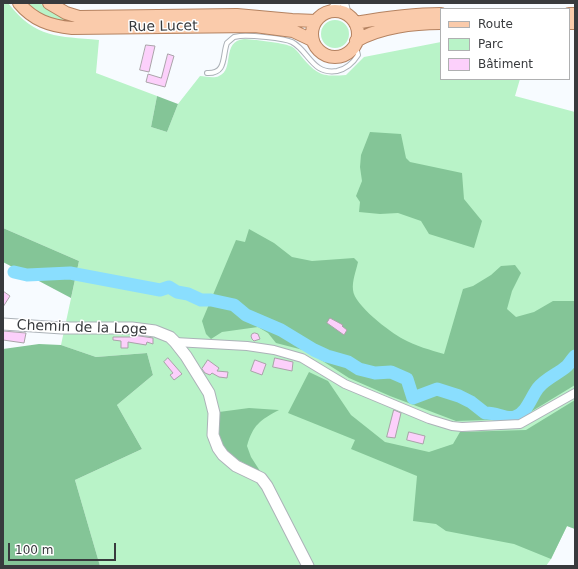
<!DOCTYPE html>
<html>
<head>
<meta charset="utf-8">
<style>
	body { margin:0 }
	#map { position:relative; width:578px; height:569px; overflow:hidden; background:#f7fbff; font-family:"DejaVu Sans",sans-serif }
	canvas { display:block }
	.frame { position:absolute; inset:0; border:4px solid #383a3d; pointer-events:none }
	.legend { position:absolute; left:440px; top:8px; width:130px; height:72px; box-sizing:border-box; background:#fff; border:1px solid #afb0b1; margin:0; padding:5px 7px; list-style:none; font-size:12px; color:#383a3d }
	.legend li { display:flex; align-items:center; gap:8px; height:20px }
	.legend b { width:20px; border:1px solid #afb0b1 }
	.scale { position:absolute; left:8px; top:543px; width:108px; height:18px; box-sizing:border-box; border:2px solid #383a3d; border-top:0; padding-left:5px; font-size:12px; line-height:14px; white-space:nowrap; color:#383a3d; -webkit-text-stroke:3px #fff; paint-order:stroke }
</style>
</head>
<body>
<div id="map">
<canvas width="578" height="569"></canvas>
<div class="frame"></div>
<ul class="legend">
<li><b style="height:5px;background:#facbab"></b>Route</li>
<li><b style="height:11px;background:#b9f3c8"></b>Parc</li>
<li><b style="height:11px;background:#fcd0fb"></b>Bâtiment</li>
</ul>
<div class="scale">100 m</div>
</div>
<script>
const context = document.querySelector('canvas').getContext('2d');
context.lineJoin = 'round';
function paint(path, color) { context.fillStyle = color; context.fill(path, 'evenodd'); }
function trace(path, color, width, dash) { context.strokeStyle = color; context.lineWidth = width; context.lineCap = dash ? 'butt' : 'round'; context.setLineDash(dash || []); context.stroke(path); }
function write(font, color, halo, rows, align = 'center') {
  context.font = font + ' "DejaVu Sans",sans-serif'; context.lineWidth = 3; context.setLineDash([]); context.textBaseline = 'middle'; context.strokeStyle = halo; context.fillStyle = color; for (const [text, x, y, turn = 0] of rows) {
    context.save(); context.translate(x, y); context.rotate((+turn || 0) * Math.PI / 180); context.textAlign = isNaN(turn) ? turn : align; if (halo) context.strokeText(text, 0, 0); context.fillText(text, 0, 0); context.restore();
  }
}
paint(new Path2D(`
	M3,3h5c28,36 50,33 91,37l-3,33 61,23 -6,31 16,5 11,-28 22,-28c6,0 13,3 19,0 16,-6 2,-35 25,-37 7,0 40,4 46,7 4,1 9,7 11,10 16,19 21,21 45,19l18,-18 77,-15v37h79l-5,17 60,16v417l-8,-3 -16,33 -5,7h-446l-25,-86 67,-31 -25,-44 36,-30 -6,-22 -51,4 -35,-12 18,-84 -76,-33z
	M26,3h14l9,7 34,13 -26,-2 -22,-10z
	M321 34a14 14 0 1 1 28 0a14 14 0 1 1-28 0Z`), '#b9f3c8');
paint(new Path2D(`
	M157,96l21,8 -11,28 -16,-5z
	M370,132l31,2 5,24 4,4 52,11 2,26 18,22 -8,27 -45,-14 -8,-13 -23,-8 -18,1 -21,-2 1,-10 -4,-6 6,-15 -2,-14 1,-12z
	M3,228l76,33 -8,37 -68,-36z
	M249,229l25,14 18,14 20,4 42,-3 4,4c-2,9 -6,19 -5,28 1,15 37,42 50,49 13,7 27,11 41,15l19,-65 10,-3 18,-11 10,-9 14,-1 6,8 -9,18 -5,18 9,8 18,-5 19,-11h22v84l-56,34 -63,2 -66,-25 -41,-18 -42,-27 -31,-8 -8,-10 -10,-6 -36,5 -11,7 -5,-5 -4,-13 34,-81 9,2z
	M39,344l22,1 35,12 51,-4 6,22 -36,30 25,44 -67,31 25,86h-97v-217z
	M309,372l19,9 23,34 34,27 44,10 24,-8 7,-12 66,-2 49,-30v129l-8,-3 -16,33 -37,-15 -68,-13 -10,-7 -23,-3 4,-45 -66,-27 4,-9 -67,-27z
	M249,408l30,2c-19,10 -26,15 -32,36l4,11 9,14c-17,-8 -41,-18 -42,-40 0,-6 1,-13 1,-19z`), '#84c597');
trace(new Path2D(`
	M14,272l13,3 43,-2 90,17 9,-3 8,5 11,2 13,6h10l23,5 12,10 35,15 33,20 13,6 21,6 11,7 16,4 16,-1 16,7 6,19 24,-9 22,7 12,6 14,11c11,-1 21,7 30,4 12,-4 16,-20 23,-29 8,-10 20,-14 29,-22 3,-3 5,-7 8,-10`), '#8adefe', 13);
const building = new Path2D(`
	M146,45l9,1 -6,26 -9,-2z
	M168,54l6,2 -9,31 -19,-5 2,-8 13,4z
	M3,291l7,5 -7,11z
	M330,318l13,7 -1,1 5,4 -3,5 -17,-12z
	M3,331l23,2 -2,10 -21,-3z
	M255,333l3,1 2,5 -6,2 -2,-2 -1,-3 1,-2z
	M133,335l20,3v6l-6,-2 -1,3 -18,-3v6h-7v-7l-8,-1v-3h19z
	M168,358l14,16 -8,6 -4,-5 3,-2 -9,-11z
	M275,358l18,4 -1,9 -19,-4z
	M208,360l11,8 -2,3 11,1 -1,6 -8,-1 -7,-4 -2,2 -5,-2 -3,-4z
	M255,360l11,4 -4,11 -11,-4z
	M394,410l7,3 -6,25 -8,-1z
	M409,432l16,4 -2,8 -16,-4z`);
paint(building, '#fcd0fb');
trace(building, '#aaa3a9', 1);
const lane = new Path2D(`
	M207,73c20,1 15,-17 20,-30l7,-6 6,-1c9,-1 44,2 52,6 17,9 20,33 45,29 9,-2 16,-8 21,-16l-1,-4 -4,-4`);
const street = new Path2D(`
	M344,3l3,12
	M330,12l7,-9
	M175,342l72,4 27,4 28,8 43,26 84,35 23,7 10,1 58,-3 55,-31`);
const secondary = new Path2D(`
	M3,324l59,4h70l23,3 15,6 5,5 11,14 23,37 5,20 -1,22 5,13 5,7 13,11 25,12 6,8 41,80`);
const primary = new Path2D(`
	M19,3c14,17 31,23 53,25l183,-2 38,5 19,9
	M49,3l17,10 13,4 158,-2 55,5 24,1
	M312 34a23 23 0 1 1 46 0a23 23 0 1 1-46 0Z
	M569,14h6
	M355,23c29,-5 56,-9 86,-9
	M569,23h6
	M356,41c23,-14 58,-18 85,-18`);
trace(lane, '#acb2b8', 6);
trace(street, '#acb2b8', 10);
trace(secondary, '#acb2b8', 13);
trace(primary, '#b48260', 14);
trace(lane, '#fff', 4);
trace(street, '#fff', 8);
trace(secondary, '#fff', 11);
trace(primary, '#facbab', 12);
write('14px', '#383a3d', '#fff', [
	["Rue Lucet",163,27,-1],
	["Chemin de la Loge",82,328,2]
]);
</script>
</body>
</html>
